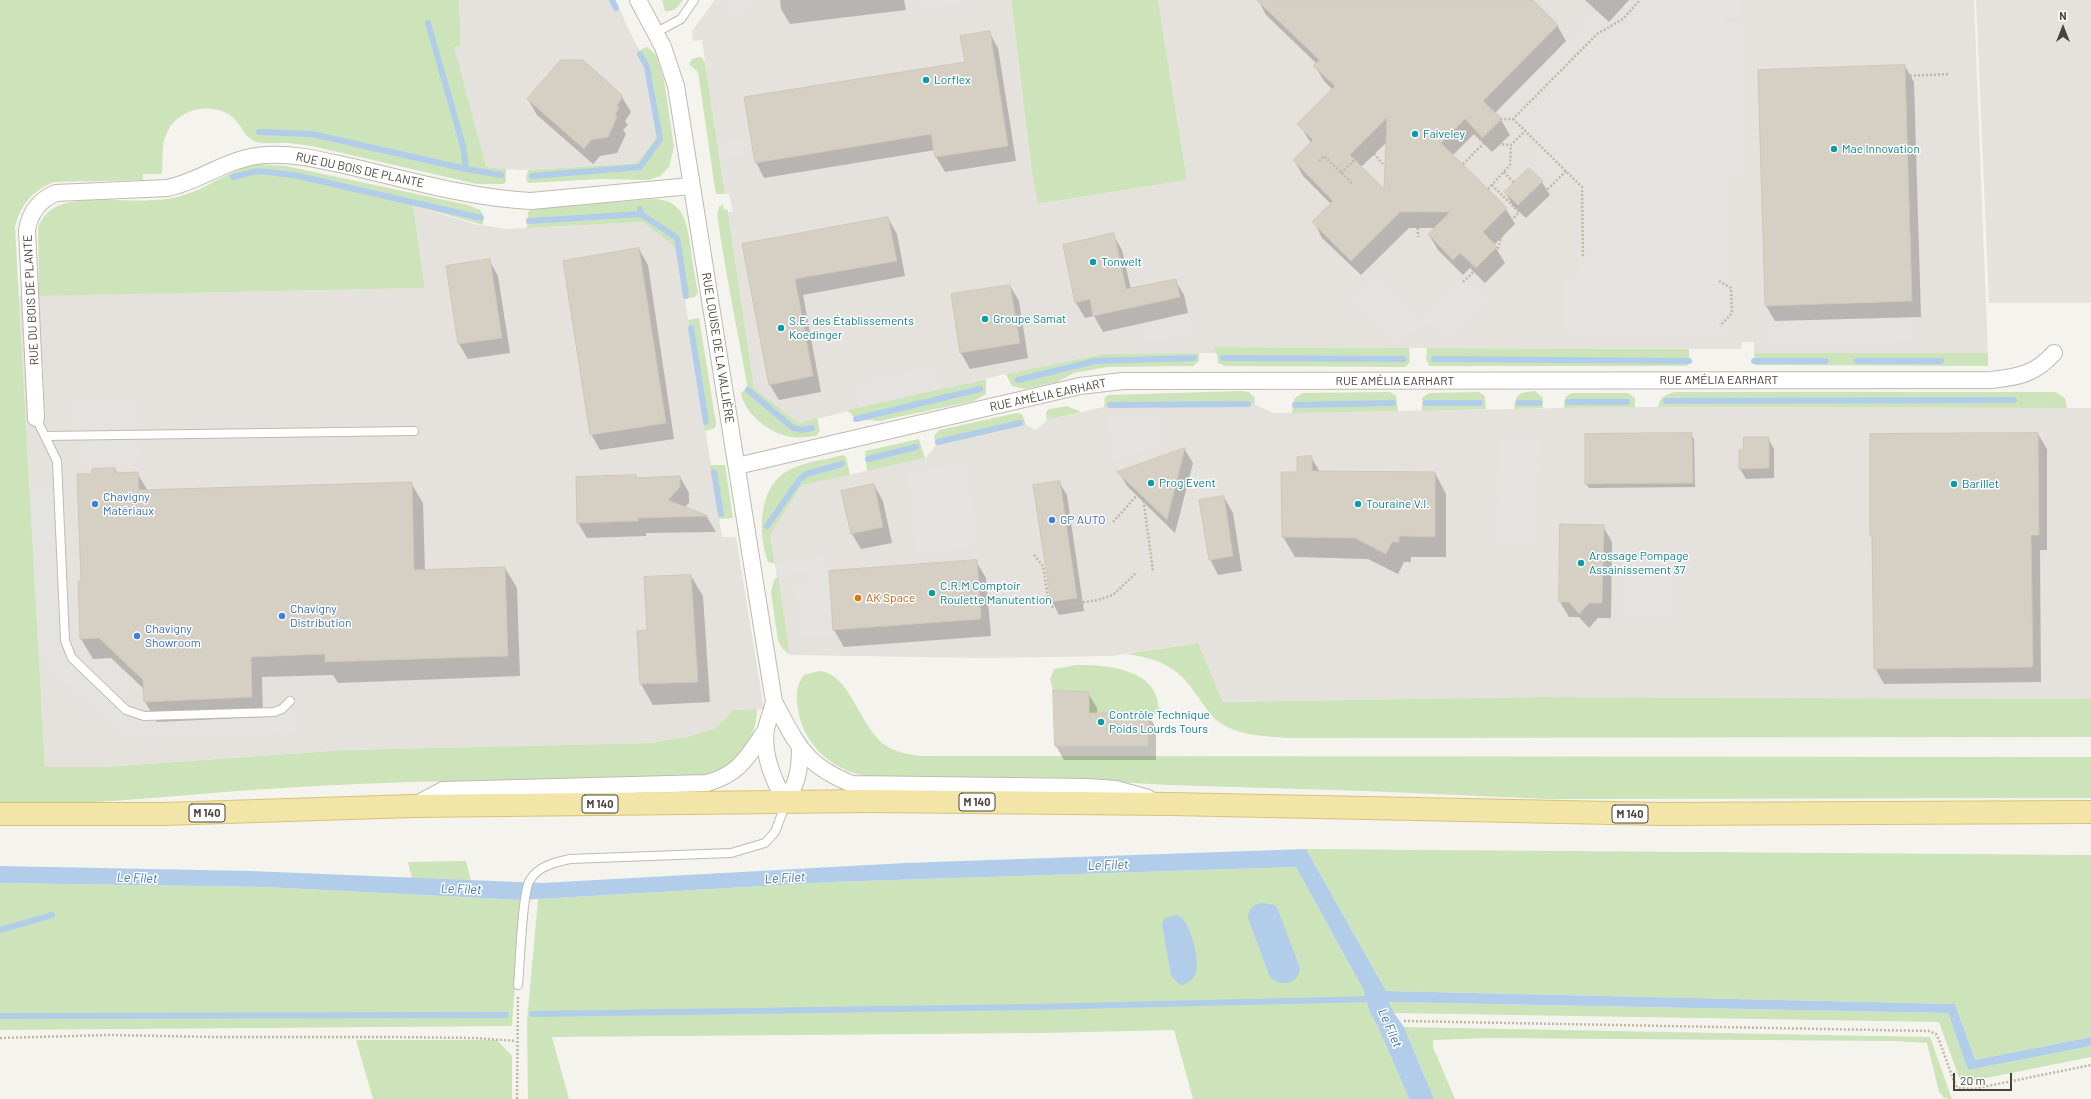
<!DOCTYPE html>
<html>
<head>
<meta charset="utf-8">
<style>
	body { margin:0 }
	#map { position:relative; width:2091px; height:1099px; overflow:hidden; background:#f5f3ed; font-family:Barlow,sans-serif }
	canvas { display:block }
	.north { position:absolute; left:2043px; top:8px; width:40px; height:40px; -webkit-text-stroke:3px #fff; paint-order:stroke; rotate:0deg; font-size:11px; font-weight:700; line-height:16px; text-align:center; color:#49443b }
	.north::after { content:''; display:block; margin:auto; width:14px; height:18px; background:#49443b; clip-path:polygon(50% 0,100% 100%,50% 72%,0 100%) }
	.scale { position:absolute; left:1953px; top:1073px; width:59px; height:18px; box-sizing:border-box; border:2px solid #49443b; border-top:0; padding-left:5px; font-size:12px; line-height:14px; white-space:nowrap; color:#49443b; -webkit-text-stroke:3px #fff; paint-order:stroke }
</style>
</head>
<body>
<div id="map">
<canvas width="2091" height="1099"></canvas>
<div class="north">N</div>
<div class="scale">20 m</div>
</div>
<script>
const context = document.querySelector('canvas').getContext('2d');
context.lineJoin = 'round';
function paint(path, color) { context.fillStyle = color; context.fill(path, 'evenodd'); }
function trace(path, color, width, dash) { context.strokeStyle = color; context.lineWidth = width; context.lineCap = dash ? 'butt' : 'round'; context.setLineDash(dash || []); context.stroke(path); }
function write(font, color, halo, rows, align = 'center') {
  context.font = font + ' Barlow,sans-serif'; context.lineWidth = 3; context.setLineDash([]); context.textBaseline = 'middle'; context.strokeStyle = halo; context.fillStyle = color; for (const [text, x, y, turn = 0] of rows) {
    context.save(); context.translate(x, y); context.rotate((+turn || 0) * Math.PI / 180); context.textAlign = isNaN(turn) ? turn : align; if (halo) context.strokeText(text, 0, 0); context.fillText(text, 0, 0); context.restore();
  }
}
paint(new Path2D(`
	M459,0h156l21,44 11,17 9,35 3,38 -22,29 -115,7 -36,-2 -33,-122 8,-1z
	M715,0h296l20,165 8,39 148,-24 -29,-180h816l14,353h-234v-11h-12l-1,7 -527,-2 1,6 -112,1 -102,21 -202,48 -45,-35 -26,-176h5l-4,-18h-4l-23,-154 -9,1 -1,-10z
	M1976,0h115v303h-102z
	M413,205l61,19 32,5 137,-7 34,27 45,288h14l28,172 -31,1 -17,18 -26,8 -40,7 -306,7 -241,17h-58l-26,-471 406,-8z
	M1254,404l19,9 356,-6 462,1v291l-554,-2 -314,5 -25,-59 -86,13 -126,2 -196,-3 -20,-120 32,-50 123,-27 11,-12 90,-21 10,5 11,-10 57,-13z`), '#e5e2de');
paint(new Path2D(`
	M0,0h459l2,46 -7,1 32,120 20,2v12l-2,3h-27l-165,-38c-8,-1 -16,-2 -24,-3 -11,-1 -24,2 -34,-2 -11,-5 -14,-20 -24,-26 -22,-14 -55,-5 -64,20 -5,12 -3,26 -4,39h-19v6l-89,2c-22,9 -33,22 -39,45l30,540h58l241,-17 306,-7 40,-7 26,-8 17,-18 24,-1c-1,41 -27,60 -64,70 -125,1 -251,0 -376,7 -106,5 -211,19 -317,20z
	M662,0h21c-5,6 -9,13 -18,11z
	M1011,0h147l29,180 -149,24 -7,-39z
	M647,47l9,8 8,25 10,67 -5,20 -9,9 -11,4 -48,-1 -73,4 -2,-5 2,-8 109,-7 22,-29c-2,-29 -3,-58 -19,-84z
	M699,57l3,1 3,4 20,132h-9l-1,-5 -17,-117 -9,-8 3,-5z
	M256,164l30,2 182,39 12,5 3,4v11l-70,-20 12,83 -386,8 -1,-68c3,-10 11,-19 22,-23 36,-12 83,2 121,-9 26,-7 48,-26 75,-32z
	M653,199c32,0 34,26 38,51 2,14 4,28 7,43l-3,4 -10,2 -8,-50 -34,-27 -116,6 1,-16 4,-3z
	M723,204l1,6 3,-1 1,3 26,176 45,35 18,-5 3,13 -4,5c-9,1 -17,2 -25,1 -20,-3 -47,-23 -50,-44l6,-5v-4c-10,-57 -22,-113 -30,-170l2,-7z
	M699,318l17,105 -1,5 -10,3 -17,-111z
	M1214,347l195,1 1,14 -5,5 -179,-1 -8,-3 -1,-9 -2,-1z
	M1427,348l262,1v14l-2,3h-258l-3,-7z
	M1199,353v8l-6,5 -86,1 -33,6 -17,9 -32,7 -13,-3 -6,-12 97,-20z
	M1754,353h234v13l-233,-1z
	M986,379v15l-12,7 -95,20 -23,-2 -9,-9z
	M1241,391l8,1 6,6 -1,6 -150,3 1,-10 4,-2z
	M1535,391l8,7v10l-29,1c1,-16 7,-17 21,-18z
	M1390,392l6,4 2,15 -106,2 2,-14 8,-6z
	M1479,392l6,4 1,13 -64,2v-13l7,-5z
	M1675,392h380l10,6 2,10 -409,-1c2,-11 7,-12 17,-15z
	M1573,393h55l7,5v9l-71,1c0,-9 1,-13 9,-15z
	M1067,406l14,6 -34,8 -1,-8 3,-3z
	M1017,413l5,1 4,11 -90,21 -2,-10 5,-6z
	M919,439l6,19 -58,13 -2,-20z
	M843,455l3,2 4,18 -48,10 -32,50 5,29 -7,-2c-10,-27 -10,-71 16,-89 17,-11 40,-13 59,-18z
	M710,465h15l8,53 -14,1z
	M778,577l12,78 -8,-7 -4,-7 -7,-49 3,-12z
	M1198,643l25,59 314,-5 554,2v38l-803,1c-22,-2 -50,-2 -69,-16 -10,-7 -16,-19 -23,-28 -19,-28 -37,-35 -69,-40z
	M1076,665c31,0 83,3 83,46l-3,3 -67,-1v-21l-36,-2 -3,-11 4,-10z
	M820,671c30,3 40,56 65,74 11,7 22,9 35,11l1171,1v41l-542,1 -183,-8 -197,-6 -140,-8h-156c-40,-4 -72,-33 -76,-73 -1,-10 0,-20 7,-29z
	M1306,849l785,6v182l-116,23 -20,-56 -569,-13z
	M466,861l5,20 -59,-3 -4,-16z
	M1296,867l68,124 5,20 9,16 31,72h-216l-19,-69 -132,3 -490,4 17,62h-41l-1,-78 11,-122 294,-17z
	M0,883l266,4 255,13 -9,126 -512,4z
	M1389,1002l559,11 20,57 123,-24v11l-130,26 -22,-61 -545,-9z
	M1404,1027l526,10 22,62 -8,-1 -5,-6 -12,-49 -33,-2 -407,-3 -54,2v7l22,52h-21z
	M356,1040h141l15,16v43h-139z`), '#cde4bb');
paint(new Path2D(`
	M728,0h31l-14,15 -16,3z
	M920,0h71l-69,10z
	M1607,0h135v16l-18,1v6l19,-1 4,157h-18l-1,156h-165v-59h15v-18l5,-1 -1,-70 -11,-11 -12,11 -4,-5 -26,-27 10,-11 -39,-38z
	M750,136l3,19 -34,5 -2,-19z
	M1374,275l45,44 40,-41 4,4 9,-2 18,18 -44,45 -18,-19 -10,11 -4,-4 -20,14 -48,-45z
	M1915,301l1,41 -150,4 -1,-40z
	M1190,314l5,24 -53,5 -3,-22z
	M934,364l6,25 -82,19 -6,-25z
	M140,398l1,64 -61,3 -1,-29h-5l-1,-37z
	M1165,412l-5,16 5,19 -52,15 -8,-48z
	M1498,439h43l-2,105h-44l2,-14z
	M968,462l11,85 -63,8 -11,-85z
	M30,486h28l7,155 7,17 17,-16 47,44 -16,18 15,10 162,-3 2,23 -161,5 -13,-3 -16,-11 -61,-57 -7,-15 -3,-12z
	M828,554l6,82 -33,2 -8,-52 15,-3 -2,-11 -28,5 -3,-13z
	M1623,561l51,1v54h-50z`), '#e4e3e0');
paint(new Path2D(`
	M1306,849l80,142 569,13 20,56 116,-23v9l-123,24 -20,-57 -559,-11 5,11 10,14 30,72h-25l-31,-72 -9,-16 -5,-20 -68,-124 -464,15 -311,18 -255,-13 -266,-4v-17l250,5 292,12 363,-20z
	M1261,903l14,2 3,5 22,58c-2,18 -20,19 -30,9l-22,-59c1,-10 4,-12 13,-15z
	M1177,915c13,4 23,45 19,57 -2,7 -10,13 -16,13l-9,-9 -9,-52 3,-6z`), '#b1cde9');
paint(new Path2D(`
	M780,0h124l2,10 -116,14 -9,-15z
	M1258,0h274l25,25 9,16 -72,73 7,6 9,15 -18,17 -18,-18 -22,22 54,53 9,15 -21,21 11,18 -20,20 -15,-15 -7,7 -25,-25 -9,-15 7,-7h-27l-48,47 -39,-37 -8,-16 17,-18 -28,-28 -9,-16 17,-17 -12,-19 34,-34 -9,-9 -9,-15 2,-2 -51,-49zM1387,142l-2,50 -24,-25z
	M1585,0h44l-20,22z
	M989,32l9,16 18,113 -71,11 -9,-15 -1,-7 -171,28 -8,-16 210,-99z
	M1905,66l9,16 7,235 -146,4 -9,-15z
	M622,97l9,15 -6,9 3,4 -5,5 3,4 -9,19 -17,3 -7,8 -56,-49 -9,-16z
	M1542,182l8,13 -24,23 -13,-12 -8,-14z
	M888,218l9,16 8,42 -102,19 18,97 -42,8 -9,-15 -26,-141z
	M1113,234l9,16 9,39 44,-9 9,15 4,18 -85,19 -9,-16 -9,2 -9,-15z
	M639,249l9,16 26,174 -74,11 -9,-16z
	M489,260l9,16 12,77 -42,6 -9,-15 -12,-77z
	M1010,286l9,15 9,57 -58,11 -9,-16 -9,-58z
	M1691,434l3,5 1,48 -106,1 -3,-4z
	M2038,434l9,15v101h-7l1,132 -157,2 -9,-16 -2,-129 -2,-4z
	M1768,438l6,11v29l-28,1 -6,-10z
	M1185,450l8,13 -18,70 -48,-47 -8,-14z
	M1311,457l9,15 115,1 11,21v63h-35v5h-7l-6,12 -30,-15 -73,-2 -12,-20 15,-64z
	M115,469l3,5 19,-1 11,18 263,-8 12,20 2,68 80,-3 12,20 3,88 -182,7 -5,-8 -71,2 1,40 -106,5 -12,-20 -1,-13 -33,-31 -18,1 -12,-20 1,-57 11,-107z
	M680,477l9,16v10l-5,5 23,9 9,15 -70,1v3l-59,2 -9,-15 -1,-45z
	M1059,482l8,13 17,116 -25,4 -7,-14z
	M874,485l9,16 9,42 -31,6 -9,-15z
	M1224,497l9,16 9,58 -24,4 -8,-16z
	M1603,526l9,16 -1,76h-13l-9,10 -10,-11h-10l-9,-15z
	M976,561l10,17 5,58 -147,11 -10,-17 -4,-59z
	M691,576l12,20 7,106 -57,3 -12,-21 -3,-52 10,-1z
	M1088,693l9,15v6h51l8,14v32h-92l-8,-14z`), '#0003');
trace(new Path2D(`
	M612,0l4,8
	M428,23l35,123 3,23
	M259,132l53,2 154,35 35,6
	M532,176l108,-9 20,-28 -13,-72 -7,-13
	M233,177l25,-6 36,4 187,43
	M641,214l36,24 9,58
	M529,221l112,-7 -1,-5
	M691,328l15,94
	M1223,358l181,1
	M1434,359l255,2
	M1754,361h72
	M1857,361h84
	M1018,380l77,-19 99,-3
	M748,390l45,38 9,2 10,-2
	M1666,401l348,-1
	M1568,402h59
	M1426,403h54
	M1519,403h20
	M1110,405l138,-1
	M1295,405l98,-2
	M856,419l124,-30
	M938,442l82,-19
	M868,459l48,-12
	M714,472l7,42
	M767,526l33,-47 6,-5 36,-10
	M0,930l52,-15
	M532,1014l499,-7 343,-8
	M0,1016l506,-1`), '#b1cde9', 6);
const building = new Path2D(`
	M1257,0h276l25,25 -75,76 19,18 -19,19 -18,-19 -24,24 66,65 -24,24 14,15 -21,21 -16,-15 -7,7 -25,-26 22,-22h-50l-49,49 -39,-39 21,-21 -40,-41 20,-20 -16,-16 38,-38 -22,-20 6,-6zM1387,118l-3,71 -34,-34z
	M990,31l18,115 -73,11 -4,-23 -176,29 -11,-66 221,-35 -5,-26z
	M561,60h22l40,36 -6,9 2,3 -4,6 2,3 -9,20 -17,3 -7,9 -57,-50z
	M1905,65l7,236 -147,5 -7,-236z
	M1529,168l14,13 -25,24 -14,-13z
	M888,217l9,44 -102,18 18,97 -44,9 -27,-141z
	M1114,233l12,56 50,-10 4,18 -87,19 -3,-17 -15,4 -12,-58z
	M639,248l27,175 -76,12 -27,-174z
	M490,259l12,79 -44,6 -12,-78z
	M1010,285l10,58 -60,10 -9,-59z
	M1692,433l1,50 -108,1v-50z
	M2038,433l1,102h-8l2,132 -159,2 -2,-133h-2v-102z
	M1744,437h25v31l-30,1v-19l4,-1z
	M1185,448l-18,72 -50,-48z
	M1312,456v15l123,1v65l-36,-1v6h-7l-6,12 -31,-16 -73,-1 -1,-65h16v-15z
	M115,468v5l23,-1 1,18 273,-8 2,88 91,-3 3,89 -183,6v-8l-74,3 1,40 -108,5 -1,-22 -44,-42 -19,1 -2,-58h3l-4,-107h15v-5z
	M636,475v3l44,-2v11l-12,13 40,16 -70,2v3l-61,2 -1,-46z
	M1060,481l17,117 -26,4 -18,-117z
	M874,484l9,43 -32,7 -10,-43z
	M1224,496l9,60 -24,4 -10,-60z
	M1560,524l44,1 -2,78h-13l-10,11 -10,-12h-10z
	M977,560l4,59 -148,11 -4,-59z
	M691,575l7,107 -58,2 -3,-53 10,-1 -3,-53z
	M1053,690l36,2v21h59v33h-93z`);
paint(building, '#d5d0c3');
trace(building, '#cfc8b7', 1);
const lane = new Path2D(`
	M655,33l26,-14 13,-19
	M36,418l21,43 8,180 7,17 54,52 18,6 130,-4 8,-3 8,-8
	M45,436l369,-5
	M518,985c2,-19 4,-94 12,-105 8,-14 26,-18 40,-21l161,-6 34,-10 10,-11 11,-29`);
const street = new Path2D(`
	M638,0l25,47 13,39 98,616c-2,9 -6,18 -8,27 -4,26 8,52 20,74
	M36,418l-9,-188c3,-18 12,-30 29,-37l111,-5c35,-7 61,-31 99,-33 30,-2 58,6 87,12 58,14 118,31 178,34l160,-15
	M737,466l343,-80 43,-5 868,-1c28,-3 44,-6 63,-27
	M774,702c24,43 29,62 78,82l236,3 28,2 32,9
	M786,803c11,-21 14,-32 14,-55
	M415,805l28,-15 264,-7c33,-9 41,-27 59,-53`);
const primary = new Path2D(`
	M0,814h163l250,-8 456,-5 300,3 492,10 430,-2`);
trace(lane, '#bfbbb0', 10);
trace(street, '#bfbbb0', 18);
trace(primary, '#d7c378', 24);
trace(new Path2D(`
	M1906,76l44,-2
	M1513,119l69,68 1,71
	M1462,122l20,19
	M1481,140l21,-21h11l84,-85 26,-15 17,-19
	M1363,142l20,22
	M1319,161l5,-5 28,27
	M1463,164l21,-21 27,2 14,-14
	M1504,172l10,11
	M1341,173l27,-26
	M1492,185l27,27
	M1488,189l22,-24 1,-20
	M1417,212l1,25
	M1719,281l12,7 1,25 -12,13
	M1463,282l35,-34 6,-20 21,-22 3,3 38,-38
	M1143,497l10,74
	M1113,522l26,-29
	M1034,555l9,11 6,38 4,3 45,-7 15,-5 24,-23
	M1404,1021l525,10 7,3 3,6 16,44 3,4 15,1 118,-24
	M0,1038l109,-3 107,2h175l84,1 41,3
	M517,1099l1,-102`), '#bfb8a3', 2.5, [2, 2]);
trace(lane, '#fff', 8);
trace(street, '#fff', 16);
trace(primary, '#f3e5a7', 22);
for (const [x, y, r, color] of [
	[926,80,4,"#0f9aa8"],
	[1415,134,4,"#0f9aa8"],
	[1834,149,4,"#0f9aa8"],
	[1093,262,4,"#0f9aa8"],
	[985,319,4,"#0f9aa8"],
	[781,328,4,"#0f9aa8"],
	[1151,483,4,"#0f9aa8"],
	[1954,484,4,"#0f9aa8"],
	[95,504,4,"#3f7fe0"],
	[1358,504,4,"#0f9aa8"],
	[1052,520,4,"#3f7fe0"],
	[1581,563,4,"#0f9aa8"],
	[932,593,4,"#0f9aa8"],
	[858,598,4,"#e8710a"],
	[282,616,4,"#3f7fe0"],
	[137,636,4,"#3f7fe0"],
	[1101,722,4,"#0f9aa8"]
]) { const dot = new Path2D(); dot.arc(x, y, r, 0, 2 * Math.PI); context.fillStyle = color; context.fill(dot); trace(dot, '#fff', 1.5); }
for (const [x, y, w] of [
	[977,802,36],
	[600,804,36],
	[207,813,36],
	[1630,814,36]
]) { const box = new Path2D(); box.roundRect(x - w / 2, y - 9, w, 18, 3); context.fillStyle = '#fff'; context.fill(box); trace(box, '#49443b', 1); }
write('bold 11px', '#49443b', null, [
	["M 140",977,802],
	["M 140",600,804],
	["M 140",207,813],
	["M 140",1630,814]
]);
write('12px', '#0d838f', '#fff', [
	["Lorflex",934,80],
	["Faiveley",1423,134],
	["Mae Innovation",1842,149],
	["Tonwelt",1101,262],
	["Groupe Samat",993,319],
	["S.E. des Établissements",789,321],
	["Koedinger",789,335],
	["Prog Event",1159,483],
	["Barillet",1962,484],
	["Touraine V.I.",1366,504],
	["Arossage Pompage",1589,556],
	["Assainissement 37",1589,570],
	["C.R.M Comptoir",940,586],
	["Roulette Manutention",940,600],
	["Contrôle Technique",1109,715],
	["Poids Lourds Tours",1109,729]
], 'left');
write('12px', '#49443b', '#fff', [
	["RUE DU BOIS DE PLANTE",360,170,12],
	["RUE DU BOIS DE PLANTE",31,300,-93],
	["RUE LOUISE DE LA VALLIÈRE",718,348,81],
	["RUE AMÉLIA EARHART",1719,380],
	["RUE AMÉLIA EARHART",1395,381],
	["RUE AMÉLIA EARHART",1048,395,-12]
]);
write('12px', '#366cbe', '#fff', [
	["Chavigny",103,497],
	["Matériaux",103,511],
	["GP AUTO",1060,520],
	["Chavigny",290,609],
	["Distribution",290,623],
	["Chavigny",145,629],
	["Showroom",145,643]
], 'left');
write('12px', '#c56008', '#fff', [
	["AK Space",866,598]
], 'left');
write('italic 13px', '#3f73a9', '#fff', [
	["Le Filet",1108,865,-2],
	["Le Filet",137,878,2],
	["Le Filet",785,878,-3],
	["Le Filet",461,889,2],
	["Le Filet",1390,1028,66]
]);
</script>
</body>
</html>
